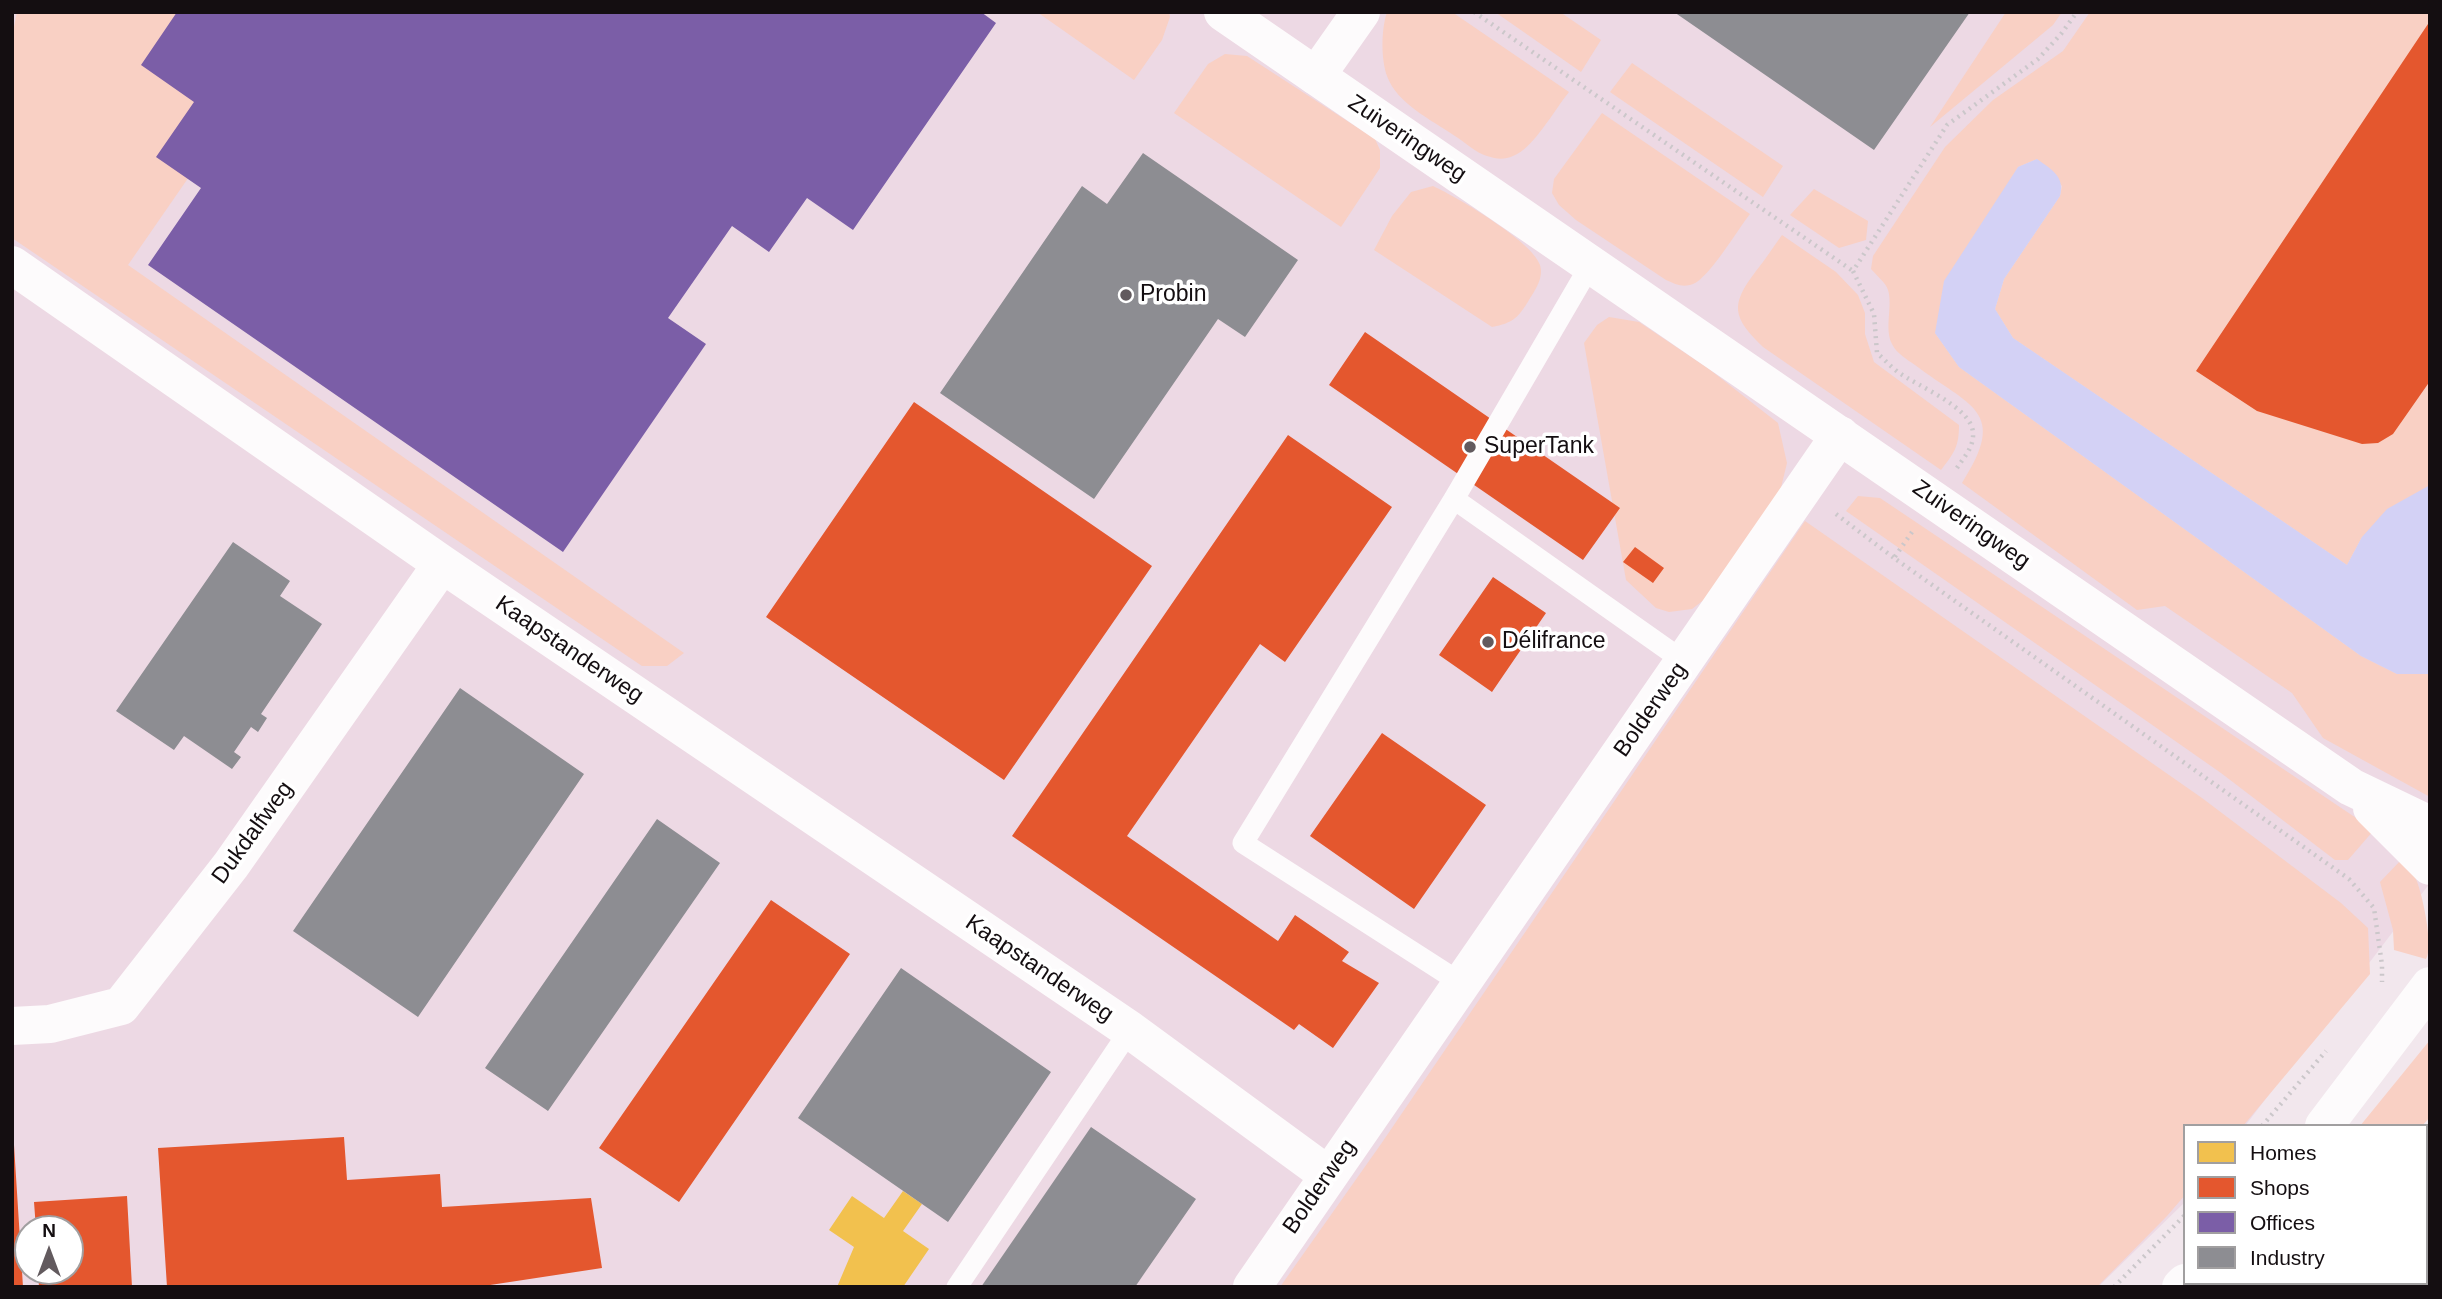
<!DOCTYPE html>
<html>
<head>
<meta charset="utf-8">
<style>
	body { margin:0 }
	#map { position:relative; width:2442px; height:1299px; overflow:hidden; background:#f2e7ed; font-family:Helvetica,sans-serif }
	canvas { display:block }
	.frame { position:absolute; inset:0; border:14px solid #140e11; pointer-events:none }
	.legend { position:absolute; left:2183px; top:1124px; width:245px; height:161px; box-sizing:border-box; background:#fff; border:2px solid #a19fa0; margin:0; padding:9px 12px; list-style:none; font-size:21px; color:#140e11 }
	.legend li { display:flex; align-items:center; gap:14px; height:35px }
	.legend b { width:35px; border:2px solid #a19fa0 }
	.north { position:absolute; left:14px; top:1215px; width:70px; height:70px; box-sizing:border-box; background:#fff; border:2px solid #a19fa0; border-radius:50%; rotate:0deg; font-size:19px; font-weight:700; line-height:28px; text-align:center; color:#140e11 }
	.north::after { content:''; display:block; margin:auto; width:24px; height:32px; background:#625a5e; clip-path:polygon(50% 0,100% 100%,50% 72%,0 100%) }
</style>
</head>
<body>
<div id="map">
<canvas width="2442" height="1299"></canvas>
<div class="frame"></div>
<ul class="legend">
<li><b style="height:19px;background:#f2c14e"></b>Homes</li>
<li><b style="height:19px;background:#e4572e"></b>Shops</li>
<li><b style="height:19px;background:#7b5ea7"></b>Offices</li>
<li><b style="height:19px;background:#8d8d92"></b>Industry</li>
</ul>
<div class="north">N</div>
</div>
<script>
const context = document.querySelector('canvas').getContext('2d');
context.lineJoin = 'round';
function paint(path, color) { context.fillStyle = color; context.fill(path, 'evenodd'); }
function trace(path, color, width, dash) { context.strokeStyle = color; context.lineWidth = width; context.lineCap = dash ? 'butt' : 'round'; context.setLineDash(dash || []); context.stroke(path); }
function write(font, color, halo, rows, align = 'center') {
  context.font = font + ' Helvetica,sans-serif'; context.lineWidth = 7; context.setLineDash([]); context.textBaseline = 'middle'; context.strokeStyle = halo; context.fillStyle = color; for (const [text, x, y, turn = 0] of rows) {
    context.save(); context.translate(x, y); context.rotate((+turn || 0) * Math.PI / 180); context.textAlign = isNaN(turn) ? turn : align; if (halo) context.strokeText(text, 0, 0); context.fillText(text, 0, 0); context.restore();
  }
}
paint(new Path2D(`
	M12,12h2418v871l-185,243h-60v76l-87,85h-2086zM28,1229h42v42h-42z`), '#edd9e4');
paint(new Path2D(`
	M17,12h286l-175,253 556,388 -17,13h-25l-630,-428v-201z
	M1037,12h132l1,5 -8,23 -28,40z
	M1387,12h65l117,80c-14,17 -36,57 -56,64 -9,4 -17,3 -26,0 -11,-3 -22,-14 -32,-20 -23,-16 -58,-32 -68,-60 -6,-17 -6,-46 0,-64z
	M1495,12h65l41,28 -20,32z
	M2006,12h56l-9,13 -123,102z
	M2090,12h340v473l-68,52 -15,28 -334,-227 -18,-29 9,-30 56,-83 2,-10 -25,-27 -19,8 -83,166 24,34 402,289 36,18h33v123l-107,-59 -31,-45 -127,-87 -28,4 -175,-127c47,-73 8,-76 -47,-118 -7,-5 -19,-12 -23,-21 -8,-16 1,-38 -4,-54 -2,-7 -12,-15 -17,-21l2,-13 72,-109 48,-47 70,-49z
	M1225,54l22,2 128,83 5,11v18l-39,59 -167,-114 34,-49z
	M1632,63l151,103 -20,31 -153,-105z
	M1602,113l148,101c-12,15 -41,64 -57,70 -10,4 -18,0 -27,-4l-90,-60 -17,-15 -7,-12 2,-14z
	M1433,186c24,11 100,56 107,79 4,13 -5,25 -11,35 -11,18 -16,23 -37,27l-118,-77 18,-34 19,-24z
	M1814,189l54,32 -2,19 -27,8 -49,-33z
	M1782,235l54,37 22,23 7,18v21l9,28 85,63c0,22 -5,28 -18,45l-178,-123c-31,-30 -33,-42 -7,-76 9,-11 17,-24 26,-36z
	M1609,317l30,5 70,47 69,54 9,40 -9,37 -64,92 -22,17 -23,3 -13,-4 -30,-28 -42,-237 13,-18z
	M1858,496l22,2 494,332 -26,30h-13l-114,-87 -375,-262z
	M1805,521l397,277 139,105 27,25 2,46 -127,152h-58v69l-18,21 -70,71h-817l101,-143z
	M2402,859c4,6 10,12 13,18 7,13 19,71 11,82l-32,-9 -1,-20 -13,-48z
	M2430,1040v77l-8,9h-62z
	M2430,1202v82l-3,3h-70l3,-4h66v-77z`), '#f9d0c4');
paint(new Path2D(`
	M2037,159c15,11 28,17 23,37l-56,83 -9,30 18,29 334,227 15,-28 25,-28 43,-24v189h-33l-36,-18 -402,-289 -24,-34 9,-52 74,-114z`), '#d3d1f5');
paint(new Path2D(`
	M903,1191l19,13 -19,27 26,18 -26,38h-66l17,-40 -25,-17 23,-34 32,22z`), '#f2c14e');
paint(new Path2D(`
	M2430,21v360l-37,53 -15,9 -16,1 -105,-33 -61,-40z
	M1365,332l255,176 -37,52 -254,-175z
	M914,402l238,164 -148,214 -238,-163z
	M1288,435l104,72 -107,155 -25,-18 -133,192 151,105 17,-26 54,37 -7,9 37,22 -46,65 -34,-24 -5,6 -282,-194z
	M1635,547l29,21 -11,15 -30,-21z
	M1493,577l53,36 -54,79 -53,-37z
	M1382,733l104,72 -72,104 -104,-73z
	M771,900l79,54 -171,248 -80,-54z
	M344,1137l3,43 93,-6 2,33 149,-9 11,70 -125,19h-310l-9,-139z
	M12,1145h2l9,142h-11z
	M127,1196l5,91h-93l-1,-16h32v-42h-34l-2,-27z`), '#e4572e');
paint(new Path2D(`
	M177,12h804l15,11 -143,207 -46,-32 -38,54 -37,-26 -64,92 38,26 -143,208 -415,-287 53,-77 -45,-31 38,-55 -53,-37z`), '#7b5ea7');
paint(new Path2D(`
	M1674,12h296l-96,138z
	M1143,153l155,107 -53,77 -27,-18 -124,180 -154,-106 142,-207 25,18z
	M233,542l57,39 -10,15 42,28 -61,90 6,4 -9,14 -7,-5 -17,25 7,5 -9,12 -48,-33 -10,14 -58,-39z
	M460,688l124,86 -166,243 -125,-86z
	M657,819l63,44 -172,248 -63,-43z
	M901,968l150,104 -103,150 -150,-104z
	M1091,1127l105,72 -50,72 -11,16h-154z`), '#8d8d92');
trace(new Path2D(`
	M1474,12l379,259
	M1957,468c7,-11 17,-21 16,-35 -1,-26 -56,-47 -75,-61 -8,-6 -14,-13 -21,-19l-3,-39 -21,-43 94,-146 91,-66 23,-25 16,-22
	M1836,514l58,44
	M1912,532l-18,26 455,321 25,29 8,57v17
	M2262,1126l64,-75
	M2114,1287l71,-72`), '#cbc7ca', 4.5, [2, 5]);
trace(new Path2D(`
	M1454,499l231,163
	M1461,983l-218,-140 211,-344 137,-235
	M957,1287l173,-257`), '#fdfbfc', 21);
trace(new Path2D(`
	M1316,76l45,-64
	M12,265l430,299 688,466 198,145
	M12,1026l38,-2 71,-18 110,-141 211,-301
	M1252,1287l588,-852`), '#fdfbfc', 38);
trace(new Path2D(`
	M1223,12l1128,775 79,38
	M2372,808l58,58
	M2324,1126l106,-140
	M2426,1183l4,-4
	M2181,1287l4,-4
	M2332,1287l3,-4`), '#fdfbfc', 38);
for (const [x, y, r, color] of [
	[1126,295,7,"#625a5e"],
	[1470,447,7,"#625a5e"],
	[1488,642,7,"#625a5e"]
]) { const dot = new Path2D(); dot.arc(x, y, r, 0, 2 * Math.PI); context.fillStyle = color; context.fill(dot); trace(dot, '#fff', 2.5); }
write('23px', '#140e11', '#fff', [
	["Zuiveringweg",1407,139,34],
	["Zuiveringweg",1971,525,35],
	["Kaapstanderweg",569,650,34],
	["Bolderweg",1651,710,-55],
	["Dukdalfweg",253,833,-54],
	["Kaapstanderweg",1039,969,34],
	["Bolderweg",1320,1187,-55]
]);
write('23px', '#140e11', '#fff', [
	["Probin",1140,295],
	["SuperTank",1484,447],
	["Délifrance",1502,642]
], 'left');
</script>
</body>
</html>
